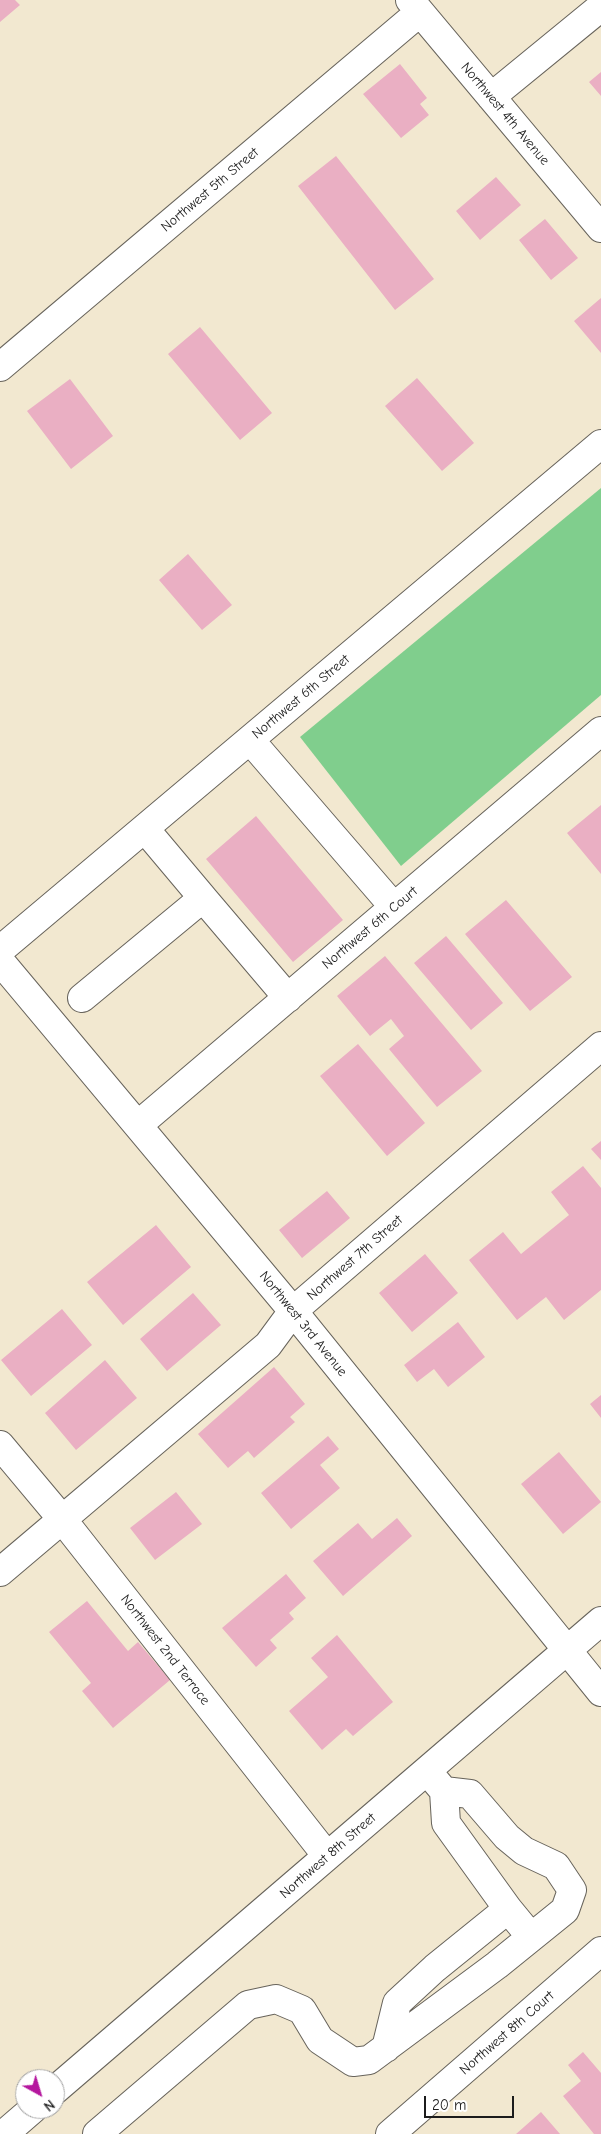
<!DOCTYPE html>
<html>
<head>
<meta charset="utf-8">
<style>
	body { margin:0 }
	#map { position:relative; width:601px; height:2134px; overflow:hidden; background:#f2e8d0; font-family:"Comic Neue",sans-serif }
	canvas { display:block }
	.north { position:absolute; left:15px; top:2069px; width:50px; height:50px; box-sizing:border-box; background:#fff; border:1px solid #a4a4a4; border-radius:50%; rotate:141deg; font-size:14px; font-weight:700; line-height:20px; text-align:center; color:#1c1c1c }
	.north::after { content:''; display:block; margin:auto; width:18px; height:22px; background:#b5179e; clip-path:polygon(50% 0,100% 100%,50% 72%,0 100%) }
	.scale { position:absolute; left:424px; top:2096px; width:90px; height:22px; box-sizing:border-box; border:2px solid #1c1c1c; border-top:0; padding-left:6px; font-size:15px; line-height:18px; white-space:nowrap; color:#1c1c1c; -webkit-text-stroke:4px #fff; paint-order:stroke }
</style>
</head>
<body>
<div id="map">
<canvas width="601" height="2134"></canvas>
<div class="north">N</div>
<div class="scale">20 m</div>
</div>
<script>
const context = document.querySelector('canvas').getContext('2d');
context.lineJoin = 'round';
function paint(path, color) { context.fillStyle = color; context.fill(path, 'evenodd'); }
function trace(path, color, width, dash) { context.strokeStyle = color; context.lineWidth = width; context.lineCap = dash ? 'butt' : 'round'; context.setLineDash(dash || []); context.stroke(path); }
function write(font, color, halo, rows, align = 'center') {
  context.font = font + ' "Comic Neue",sans-serif'; context.lineWidth = 4.5; context.setLineDash([]); context.textBaseline = 'middle'; context.strokeStyle = halo; context.fillStyle = color; for (const [text, x, y, turn = 0] of rows) {
    context.save(); context.translate(x, y); context.rotate((+turn || 0) * Math.PI / 180); context.textAlign = isNaN(turn) ? turn : align; if (halo) context.strokeText(text, 0, 0); context.fillText(text, 0, 0); context.restore();
  }
}
paint(new Path2D(`
	M601,488v207l-200,171 -101,-129z`), '#80ce8d');
paint(new Path2D(`
	M0,0h15l5,5 -20,17z
	M400,64l27,34 -7,6 9,11 -28,23 -38,-44z
	M601,72v24l-12,-14z
	M336,156l98,123 -39,31 -97,-124z
	M496,177l25,28 -41,35 -24,-29z
	M545,219l33,39 -27,22 -32,-40z
	M601,298v55l-27,-32z
	M200,327l72,86 -32,27 -72,-86z
	M417,378l57,65 -32,28 -57,-65z
	M70,379l43,57 -42,33 -44,-58z
	M188,554l44,51 -30,25 -43,-50z
	M601,805v69l-34,-41z
	M256,816l87,104 -50,42 -87,-103z
	M506,900l66,77 -42,34 -65,-77z
	M446,936l57,67 -32,27 -57,-67z
	M385,956l97,115 -45,36 -48,-58 15,-13 -13,-17 -21,17 -33,-40z
	M358,1044l67,79 -38,33 -67,-80z
	M601,1141v19l-10,-11z
	M583,1166l18,22v102l-37,30 -18,-23 -29,23 -48,-60 34,-28 18,22 48,-39 -18,-23z
	M327,1191l23,27 -48,40 -23,-28z
	M156,1225l35,42 -68,58 -36,-43z
	M425,1254l33,39 -46,39 -33,-39z
	M193,1293l28,32 -54,46 -27,-32z
	M62,1309l30,36 -61,51 -30,-36z
	M458,1322l27,35 -37,30 -14,-18 -17,13 -13,-17z
	M105,1360l32,38 -61,52 -31,-37z
	M274,1367l31,37 -15,13 5,5 -41,36 -6,-7 -20,17 -30,-34z
	M601,1395v23l-11,-14z
	M328,1436l11,13 -19,16 20,23 -49,41 -30,-36z
	M559,1452l42,50 -38,32 -42,-50z
	M176,1492l26,32 -47,36 -25,-32z
	M397,1518l15,18 -69,60 -30,-35 45,-38 14,16z
	M286,1574l20,24 -17,15 5,6 -24,21 7,8 -21,19 -34,-39z
	M87,1601l41,50 10,-9 32,38 -57,48 -31,-37 9,-8 -42,-51z
	M337,1635l56,67 -40,34 -7,-7 -24,21 -33,-39 39,-34 -17,-19z
	M583,2052l18,21v61h-7l-31,-38 18,-15 -13,-16z
	M541,2112l19,22h-44z`), '#eaafc3');
const minor = new Path2D(`
	M410,0l191,228
	M491,97l110,-90
	M0,367l420,-355
	M250,740l144,167
	M203,898l85,100
	M0,950l601,-506
	M0,961l293,350 308,381
	M82,998l121,-100 -58,-69
	M138,1125l463,-394
	M0,1445l62,74 265,337
	M0,1572l268,-227 25,-34 308,-265
	M433,1778l11,13 2,32 62,86 23,28
	M386,2048l11,-45 38,-35 73,-59
	M55,2090l546,-469
	M4,2134l29,-25
	M97,2134l151,-129 28,-6 26,11 18,30 33,22 16,-2 128,-95 68,-55 7,-20 -16,-24 -32,-15 -17,-14 -37,-43 -26,-3
	M390,2134l211,-183`);
trace(minor, '#67635b', 30);
trace(minor, '#fff', 28);
write('14px', '#1c1c1c', '#fff', [
	["Northwest 4th Avenue",505,114,50],
	["Northwest 5th Street",210,190,-40],
	["Northwest 6th Street",301,697,-40],
	["Northwest 6th Court",370,928,-40],
	["Northwest 7th Street",355,1258,-41],
	["Northwest 3rd Avenue",303,1324,51],
	["Northwest 2nd Terrace",165,1650,52],
	["Northwest 8th Street",328,1856,-41],
	["Northwest 8th Court",507,2033,-41]
]);
</script>
</body>
</html>
